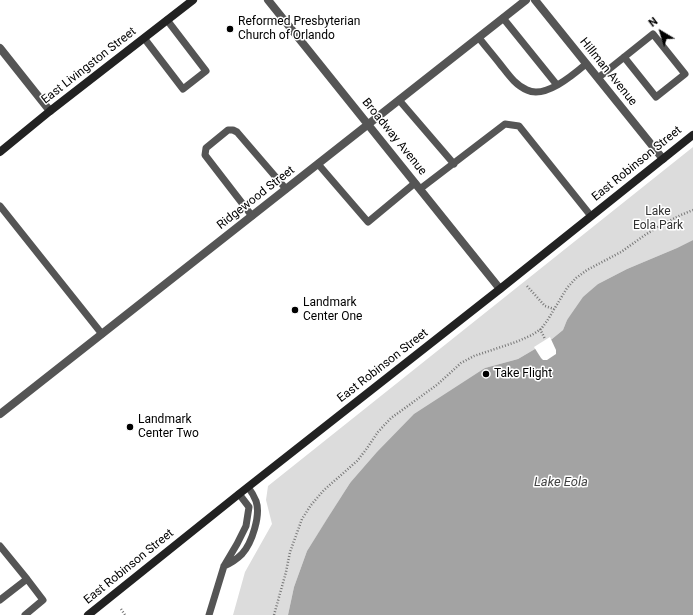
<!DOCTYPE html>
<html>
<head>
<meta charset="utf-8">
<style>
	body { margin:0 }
	#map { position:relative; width:693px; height:615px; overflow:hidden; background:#fff; font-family:Roboto,sans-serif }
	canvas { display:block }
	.north { position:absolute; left:641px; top:12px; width:40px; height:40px; -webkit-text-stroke:3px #fff; paint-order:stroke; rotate:322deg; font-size:11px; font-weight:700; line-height:16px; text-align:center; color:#000 }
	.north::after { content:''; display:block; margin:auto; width:14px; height:18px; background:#000; clip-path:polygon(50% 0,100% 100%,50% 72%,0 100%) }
</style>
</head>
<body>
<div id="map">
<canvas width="693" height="615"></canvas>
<div class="north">N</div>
</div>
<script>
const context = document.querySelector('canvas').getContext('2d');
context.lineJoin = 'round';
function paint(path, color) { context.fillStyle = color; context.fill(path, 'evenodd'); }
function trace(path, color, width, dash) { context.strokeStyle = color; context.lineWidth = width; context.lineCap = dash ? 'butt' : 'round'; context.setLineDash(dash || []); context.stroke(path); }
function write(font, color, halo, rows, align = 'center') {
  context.font = font + ' Roboto,sans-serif'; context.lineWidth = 3; context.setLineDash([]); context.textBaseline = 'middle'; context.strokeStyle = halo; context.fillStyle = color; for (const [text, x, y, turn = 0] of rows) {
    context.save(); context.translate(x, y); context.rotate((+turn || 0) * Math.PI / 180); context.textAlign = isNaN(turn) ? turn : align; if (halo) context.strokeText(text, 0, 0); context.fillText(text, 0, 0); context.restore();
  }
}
paint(new Path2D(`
	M693,147v93l-16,8 -50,21 -29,15 -31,36 -4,10 -11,9 -34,20 -33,9 -135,115 -43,68 -13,36 -6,28h-55l12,-43 27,-48 -6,-24 2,-14z`), '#dcdcdc');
paint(new Path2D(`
	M693,240v375h-405l6,-28 13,-36 20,-32 23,-36 27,-31 37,-38 71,-46 33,-9 34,-20 11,-9 4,-10 16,-23 15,-13 29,-15 50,-21z`), '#a3a3a3');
paint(new Path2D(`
	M550,337l6,13v4l-9,6h-4l-2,-2 -7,-11z`), '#fff');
trace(new Path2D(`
	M527,286l18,20 9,3
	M540,329l5,10
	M121,609l4,6
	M274,615l12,-43 4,-20 12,-33 9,-14 13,-15 33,-29 8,-10 13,-19 13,-14 14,-10 33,-24 23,-21 13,-7 42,-14 16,-7 9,-6 6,-8 20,-33 9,-10 11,-8 34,-18 24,-17 16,-10 20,-10 12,-5`), '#777', 2.5, [1, 2]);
trace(new Path2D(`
	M503,18l54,67
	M144,38l39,51 23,-18 -39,-51
	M479,38c7,9 14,17 21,26 8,10 15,21 27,26 18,9 46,-15 59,-26
	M598,78l55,-44 32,40 -29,23 -32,-40
	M399,100l55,64
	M318,164l50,58 47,-39
	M420,189l85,-65 14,2 72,90
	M0,206l102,128
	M252,216l-47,-61 1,-7 22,-18h5l4,2 49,57
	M0,546l27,33 -27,21
	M224,566c7,-3 13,-7 18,-12 10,-11 19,-39 14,-53 -2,-5 -5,-10 -8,-14
	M25,615l18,-15 -16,-21
	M209,615l15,-49 13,-22 9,-18 3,-19 -10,-13`), '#555', 7);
trace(new Path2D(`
	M268,0l232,289
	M535,0l128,159
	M0,48l50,63
	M0,414l526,-414`), '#555', 8);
trace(new Path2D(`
	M0,152l50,-41 143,-111
	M88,615l151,-121 261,-205 193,-154`), '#222', 8);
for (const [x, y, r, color] of [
	[230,29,4,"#000"],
	[295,310,4,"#000"],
	[486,374,4,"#000"],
	[130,427,4,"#000"]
]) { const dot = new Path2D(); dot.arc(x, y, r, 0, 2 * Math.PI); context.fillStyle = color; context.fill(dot); trace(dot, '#fff', 1.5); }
write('12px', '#000', '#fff', [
	["Reformed Presbyterian",238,22],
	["Church of Orlando",238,36],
	["Landmark",303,303],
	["Center One",303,317],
	["Take Flight",494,374],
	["Landmark",138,420],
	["Center Two",138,434]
], 'left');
write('12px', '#000', '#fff', [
	["East Livingston Street",89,66,-38],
	["Hillman Avenue",608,72,51],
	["Broadway Avenue",394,137,51],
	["East Robinson Street",637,164,-39],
	["Ridgewood Street",256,198,-38],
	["East Robinson Street",383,366,-38],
	["East Robinson Street",129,567,-39]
]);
write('12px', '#333', '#fff', [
	["Lake",658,212],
	["Eola Park",658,226]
]);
write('italic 13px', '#444', '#fff', [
	["Lake Eola",561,483]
]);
</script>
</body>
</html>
